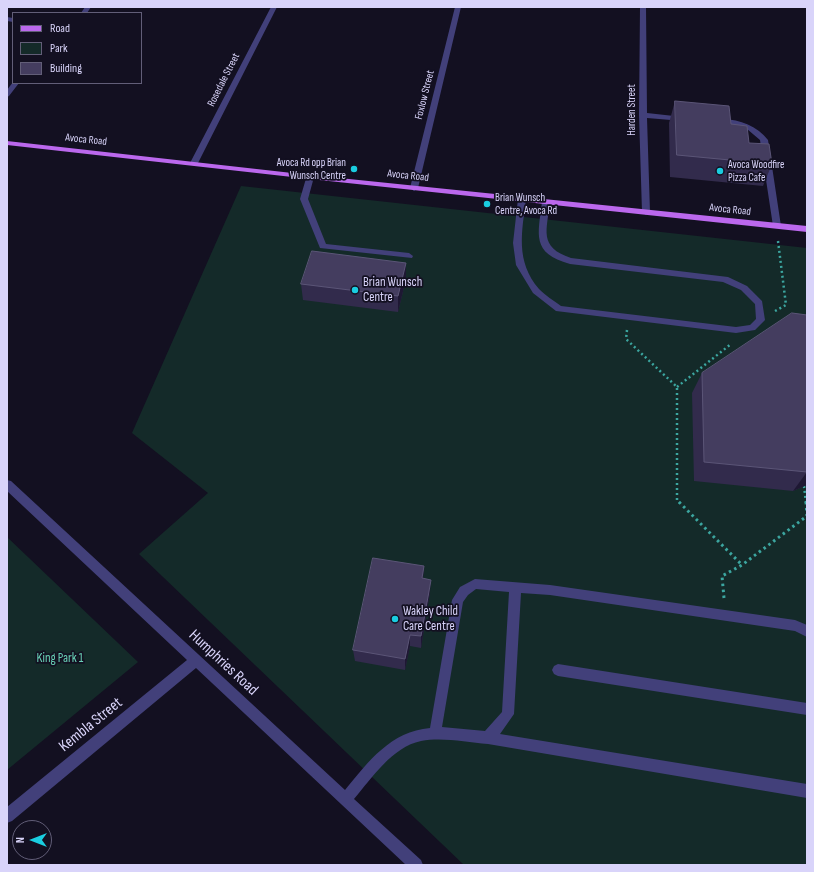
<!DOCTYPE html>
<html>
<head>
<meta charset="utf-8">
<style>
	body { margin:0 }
	#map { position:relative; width:814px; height:872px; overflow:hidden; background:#131021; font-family:"Sofia Sans Condensed",sans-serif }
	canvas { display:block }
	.frame { position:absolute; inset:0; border:8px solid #d9d4fa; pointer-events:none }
	.legend { position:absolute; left:12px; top:12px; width:130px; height:72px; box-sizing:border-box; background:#131021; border:1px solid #625e78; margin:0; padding:5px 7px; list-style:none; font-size:12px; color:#d9d4fa }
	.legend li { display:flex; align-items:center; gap:8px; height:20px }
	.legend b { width:20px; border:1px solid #625e78 }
	.north { position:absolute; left:12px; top:820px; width:40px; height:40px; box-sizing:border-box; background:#131021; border:1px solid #625e78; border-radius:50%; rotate:270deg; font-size:11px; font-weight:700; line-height:16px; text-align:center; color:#d9d4fa }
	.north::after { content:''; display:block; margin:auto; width:14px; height:18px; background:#1acde0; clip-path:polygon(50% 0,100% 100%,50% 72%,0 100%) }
</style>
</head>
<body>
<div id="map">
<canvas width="814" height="872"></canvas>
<div class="frame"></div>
<ul class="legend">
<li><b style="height:5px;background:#bb68ed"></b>Road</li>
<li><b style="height:11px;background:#142a29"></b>Park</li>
<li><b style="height:11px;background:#443d5f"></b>Building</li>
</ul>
<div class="north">N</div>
</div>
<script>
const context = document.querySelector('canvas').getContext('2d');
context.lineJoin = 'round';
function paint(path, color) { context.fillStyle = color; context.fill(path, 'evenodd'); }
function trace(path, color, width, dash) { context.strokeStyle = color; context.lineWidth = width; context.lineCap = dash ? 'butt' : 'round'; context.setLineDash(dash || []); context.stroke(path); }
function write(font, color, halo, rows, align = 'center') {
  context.font = font + ' "Sofia Sans Condensed",sans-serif'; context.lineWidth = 3.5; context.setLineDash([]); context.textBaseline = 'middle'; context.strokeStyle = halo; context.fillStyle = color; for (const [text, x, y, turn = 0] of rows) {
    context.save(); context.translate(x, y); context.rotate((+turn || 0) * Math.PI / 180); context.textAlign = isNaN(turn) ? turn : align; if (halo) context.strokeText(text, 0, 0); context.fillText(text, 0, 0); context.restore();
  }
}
paint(new Path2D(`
	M241,186l566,62v617h-343l-325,-311 69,-61 -76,-60z
	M7,537l131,125 -131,108z`), '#142a29');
trace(new Path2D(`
	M775,311l11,-6 -8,-64
	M627,330l-1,9 51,48v113l3,3
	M677,387l54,-43
	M804,486l2,17`), '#3ca6a0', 2.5, [2, 3]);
trace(new Path2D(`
	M679,502l63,63
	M724,598l-2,-22 20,-11 65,-49 -1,-14`), '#3ca6a0', 3, [2.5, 3.5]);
paint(new Path2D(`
	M85,7h6l-4,6h-6z
	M271,7h6l-79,156 -1,2h-6l-1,-2z
	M455,7h6l-43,181 -4,3 -4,-3z
	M640,7h6l1,106 36,4 4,2 -4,2 -36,-3 3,94 -4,3 -4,-3 -3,-97z
	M7,17l6,1v4l-6,-1z
	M13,82l6,1 -10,13 -2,1v-7z
	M714,120c19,-3 42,4 54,20l13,86 -1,2h-6l-1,-2 -13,-86 -13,-11 -33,-5z
	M307,175h6l1,2 -6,22 18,45 83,9 4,3 -1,2 -92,-10 -20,-49z
	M522,196l4,3c-4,33 -11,62 13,90 6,6 15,12 22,17l175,21 14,-2 6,-6 -1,-15 -14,-14 -18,-8 -153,-18c-39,-11 -32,-29 -28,-62l4,-3 4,3c-3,28 -12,45 21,56l157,19 19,9 15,15 3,19 -10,10 -19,3 -180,-22 -23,-18 -17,-28 -3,-22 5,-44z
	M7,480l4,1 334,309c23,-28 46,-59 85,-62l22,-128 8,-13 15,-8 75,6 245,35 12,5v12l-12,-6 -245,-36 -29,-2 -7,121 -14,20 307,50v14l-319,-54c-22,-2 -46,-7 -67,-3 -29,6 -49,37 -67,58l67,61 2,5h-17l-210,-197 -184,153 -5,2v-16l180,-147 -180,-169zM476,589l33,3 -7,120 -17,19 -43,-4 21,-125 5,-7z
	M558,664l249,39v12l-249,-39 -4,-2 -2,-4 2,-4z`), '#42407a');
paint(new Path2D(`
	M7,141l303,34 497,51v6l-497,-53 -303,-34z`), '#bb68ed');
paint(new Path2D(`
	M675,101l74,42 23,21 -9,22 -93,-9 -1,-54z
	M406,279l-8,33 -95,-12 -2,-16z
	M807,315v170l-14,6 -99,-10 -2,-88 10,-20z
	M424,566l-1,12 7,14 -9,56 -11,-2 -5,24 -50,-9 -2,-11z`), '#322b4c');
paint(new Path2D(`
	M406,263v16l-8,33v-16z
	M807,472v13l-14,6z
	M424,566l-1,13 -1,-1z
	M431,580l-1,12 -9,56v-12z
	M410,635v11l-5,24v-11z`), '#1e1833');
const building = new Path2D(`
	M675,101l54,5 2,18 16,2 2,17 20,1 3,20 -95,-9z
	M312,251l94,12 -8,33 -97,-12z
	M792,313l15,2v157l-103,-10 -2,-89z
	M373,558l51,8 -2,12 9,2 -10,56 -11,-1 -5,24 -52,-9z`);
paint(building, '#443d5f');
trace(building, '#5b5577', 1);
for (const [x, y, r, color] of [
	[354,169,4,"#1acde0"],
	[720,171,4,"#1acde0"],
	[487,204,4,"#1acde0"],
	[355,290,4,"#1acde0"],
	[395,619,4,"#1acde0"]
]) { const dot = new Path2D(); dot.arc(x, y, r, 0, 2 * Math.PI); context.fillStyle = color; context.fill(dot); trace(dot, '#131021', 1.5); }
write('11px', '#d9d4fa', '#131021', [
	["Rosedale Street",224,80,-63],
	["Foxlow Street",425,95,-76],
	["Harden Street",632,110,-90],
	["Avoca Road",86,140,6],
	["Avoca Road",408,176,6],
	["Avoca Road",730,210,6]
]);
write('11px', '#d9d4fa', '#131021', [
	["Avoca Rd opp Brian",346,163,"right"],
	["Wunsch Centre",346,176,"right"],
	["Avoca Woodfire",728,165],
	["Pizza Cafe",728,178],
	["Brian Wunsch",495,198],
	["Centre, Avoca Rd",495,211]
], 'left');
write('13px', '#d9d4fa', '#131021', [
	["Brian Wunsch",363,283],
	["Centre",363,298],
	["Wakley Child",403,612],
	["Care Centre",403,627]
], 'left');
write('13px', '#69d2b7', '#131021', [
	["King Park 1",60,659]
]);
write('16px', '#d9d4fa', '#131021', [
	["Humphries Road",223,663,43],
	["Kembla Street",91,725,-39]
]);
</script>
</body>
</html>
